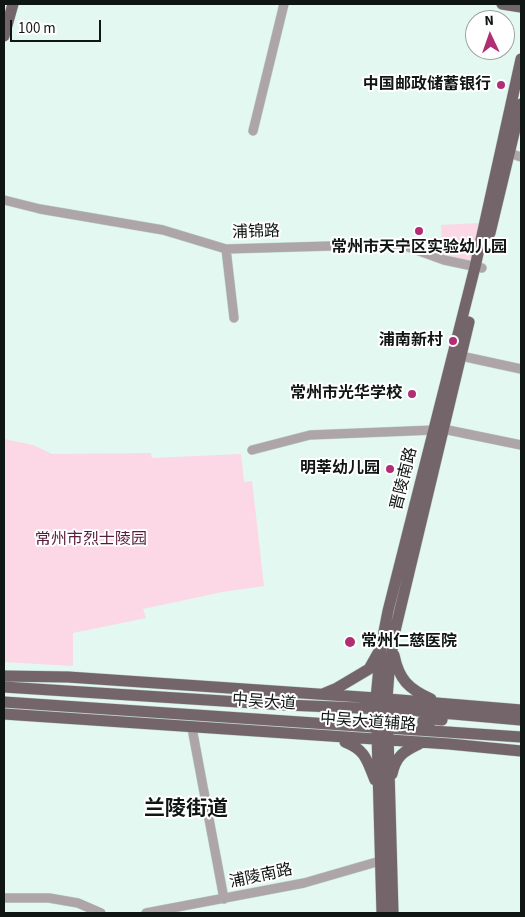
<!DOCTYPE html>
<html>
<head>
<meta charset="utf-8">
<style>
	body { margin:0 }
	#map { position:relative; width:525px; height:917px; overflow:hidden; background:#e2f8f1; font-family:"Source Sans 3",sans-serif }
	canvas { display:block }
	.frame { position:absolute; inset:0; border:5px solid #0f1614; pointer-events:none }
	.north { position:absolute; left:465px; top:10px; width:50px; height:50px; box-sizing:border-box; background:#fff; border:1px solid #9fa2a1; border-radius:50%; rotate:357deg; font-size:14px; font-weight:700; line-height:20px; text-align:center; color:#0f1614 }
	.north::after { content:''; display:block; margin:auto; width:18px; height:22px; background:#b22e74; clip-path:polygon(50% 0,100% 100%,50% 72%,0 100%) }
	.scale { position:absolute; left:10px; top:20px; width:91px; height:22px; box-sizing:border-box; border:2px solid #0f1614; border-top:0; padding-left:6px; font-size:15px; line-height:18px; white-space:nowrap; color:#0f1614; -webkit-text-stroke:4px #fff; paint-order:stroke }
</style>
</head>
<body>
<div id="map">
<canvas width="525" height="917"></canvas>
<div class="frame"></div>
<div class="north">N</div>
<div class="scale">100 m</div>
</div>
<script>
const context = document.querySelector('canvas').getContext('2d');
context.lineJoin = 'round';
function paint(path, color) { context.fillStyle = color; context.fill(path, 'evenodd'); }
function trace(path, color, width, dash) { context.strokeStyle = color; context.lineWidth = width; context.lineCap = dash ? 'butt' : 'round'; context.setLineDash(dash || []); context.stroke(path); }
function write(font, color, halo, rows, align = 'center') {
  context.font = font + ' "Source Sans 3","Noto Sans SC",sans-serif'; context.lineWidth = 4; context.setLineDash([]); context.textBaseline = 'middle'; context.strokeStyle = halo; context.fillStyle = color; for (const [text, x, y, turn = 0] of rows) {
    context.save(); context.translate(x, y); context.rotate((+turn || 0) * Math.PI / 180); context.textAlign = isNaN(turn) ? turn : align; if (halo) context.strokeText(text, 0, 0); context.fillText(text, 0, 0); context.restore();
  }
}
paint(new Path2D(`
	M479,223l-5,32 -4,6 -7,1 -20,-5 -2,-32z
	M4,439l29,6 19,9 99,-1 1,5 89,-4 3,28 8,-1 12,105 -42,6 -79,17 3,9 -73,15v33l-69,-4z`), '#fcd7e5');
const minor = new Path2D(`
	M253,131l31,-127
	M509,153l12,4
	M4,200l36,9 123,21 63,19 174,-5 44,16 38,8
	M226,249l8,69
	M461,356l60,13
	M443,429l78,16
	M252,450l58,-15 124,-5
	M192,728l32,171
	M4,898h45l29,5 23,10
	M146,913l158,-30 76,-22`);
const major = new Path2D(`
	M502,4l19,3
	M4,36l9,-32
	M490,233l31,-129
	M394,655c5,25 15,34 37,44
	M4,676l64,1 308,21 145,12
	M4,687l282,18 122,5 113,10
	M325,693l12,-5 32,-19 9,-16
	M4,702l517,35
	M4,714l445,30 72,7
	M434,731l-11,-6v-4l10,-2 9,1
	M345,742c21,8 22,19 30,38
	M392,774c4,-18 12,-23 27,-30
	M382,913l-6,-215 5,-51 7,-36 87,-344 46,-208
	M393,913l-6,-214 2,-27 5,-37 75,-313`);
trace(minor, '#c0d4ce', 10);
trace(major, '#c0d4ce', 12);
trace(minor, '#ada5a8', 9);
trace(major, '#74656b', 11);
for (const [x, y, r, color] of [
	[501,85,5,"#b22e74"],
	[419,231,5,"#b22e74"],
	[453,341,5,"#b22e74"],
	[412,394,5,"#b22e74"],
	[390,469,5,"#b22e74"],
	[350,642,6,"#b22e74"]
]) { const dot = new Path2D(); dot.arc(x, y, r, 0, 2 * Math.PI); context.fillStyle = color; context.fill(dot); trace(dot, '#fff', 2); }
write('bold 16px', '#0f1614', '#fff', [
	["中国邮政储蓄银行",491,85],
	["常州市天宁区实验幼儿园",419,248,"center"],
	["浦南新村",443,341],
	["常州市光华学校",402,394],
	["明莘幼儿园",380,469],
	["常州仁慈医院",361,642,"left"]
], 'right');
write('16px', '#0f1614', '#fff', [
	["浦锦路",256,233,-2],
	["晋陵南路",405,479,-76],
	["中吴大道",264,703,4],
	["中吴大道辅路",368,723,4],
	["浦陵南路",261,877,-12]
]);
write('16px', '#591d3b', '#fff', [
	["常州市烈士陵园",91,540]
]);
write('bold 21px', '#0f1614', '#fff', [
	["兰陵街道",186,810]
]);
</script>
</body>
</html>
